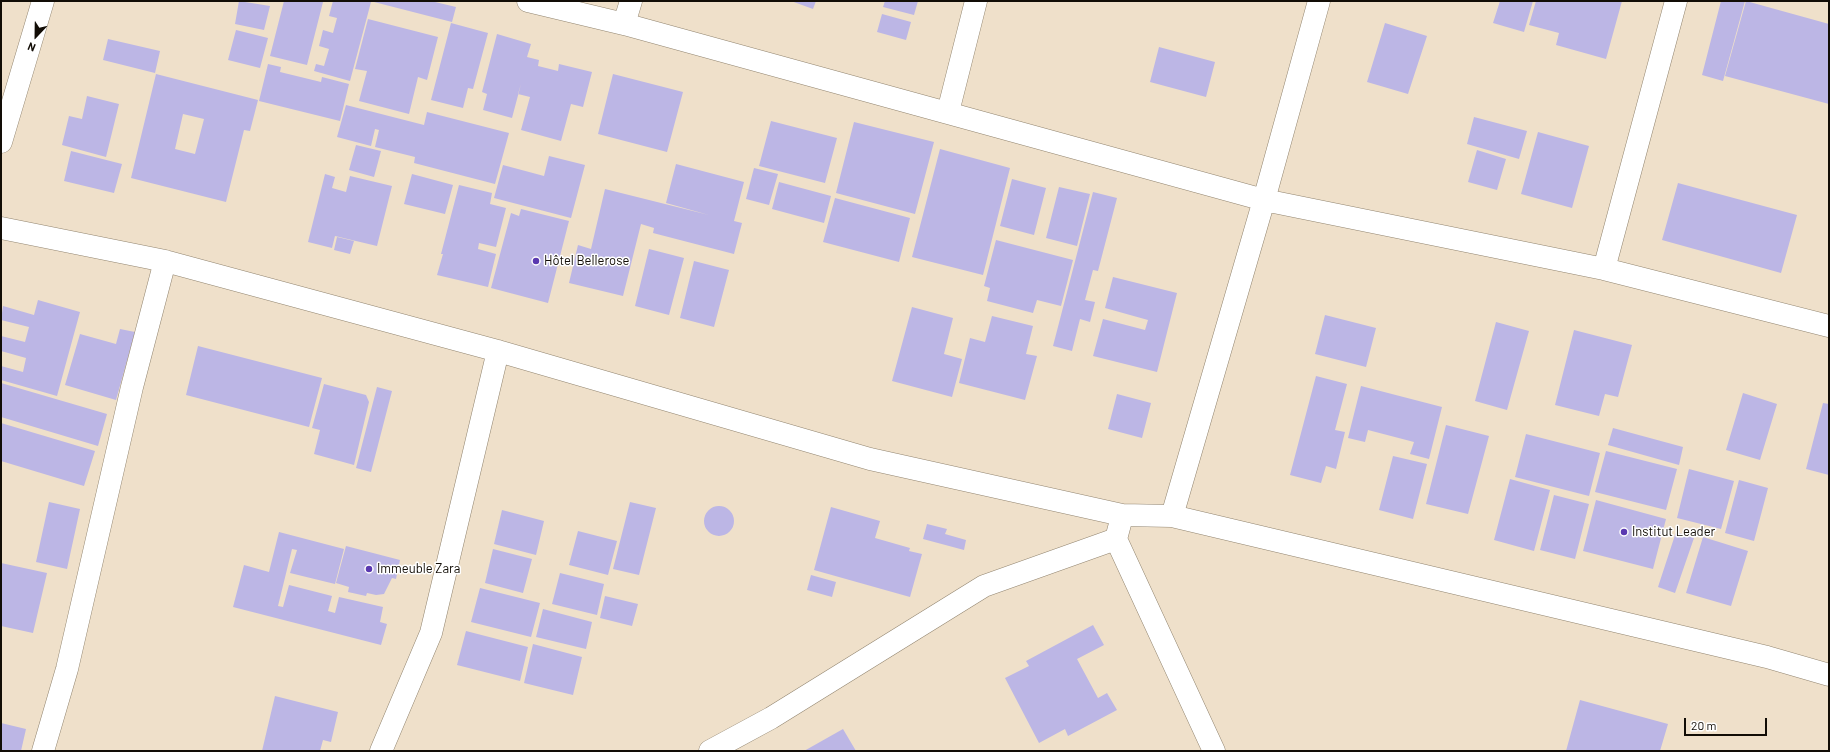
<!DOCTYPE html>
<html>
<head>
<meta charset="utf-8">
<style>
	body { margin:0 }
	#map { position:relative; width:1830px; height:752px; overflow:hidden; background:#efe0ca; font-family:Barlow,sans-serif }
	canvas { display:block }
	.frame { position:absolute; inset:0; border:2px solid #120d06; pointer-events:none }
	.north { position:absolute; left:16px; top:16px; width:40px; height:40px; -webkit-text-stroke:3px #fff; paint-order:stroke; rotate:202deg; font-size:11px; font-weight:700; line-height:16px; text-align:center; color:#120d06 }
	.north::after { content:''; display:block; margin:auto; width:14px; height:18px; background:#120d06; clip-path:polygon(50% 0,100% 100%,50% 72%,0 100%) }
	.scale { position:absolute; left:1684px; top:718px; width:83px; height:18px; box-sizing:border-box; border:2px solid #120d06; border-top:0; padding-left:5px; font-size:12px; line-height:14px; white-space:nowrap; color:#120d06; -webkit-text-stroke:3px #fff; paint-order:stroke }
</style>
</head>
<body>
<div id="map">
<canvas width="1830" height="752"></canvas>
<div class="frame"></div>
<div class="north">N</div>
<div class="scale">20 m</div>
</div>
<script>
const context = document.querySelector('canvas').getContext('2d');
context.lineJoin = 'round';
function paint(path, color) { context.fillStyle = color; context.fill(path, 'evenodd'); }
function trace(path, color, width, dash) { context.strokeStyle = color; context.lineWidth = width; context.lineCap = dash ? 'butt' : 'round'; context.setLineDash(dash || []); context.stroke(path); }
function write(font, color, halo, rows, align = 'center') {
  context.font = font + ' Barlow,sans-serif'; context.lineWidth = 3; context.setLineDash([]); context.textBaseline = 'middle'; context.strokeStyle = halo; context.fillStyle = color; for (const [text, x, y, turn = 0] of rows) {
    context.save(); context.translate(x, y); context.rotate((+turn || 0) * Math.PI / 180); context.textAlign = isNaN(turn) ? turn : align; if (halo) context.strokeText(text, 0, 0); context.fillText(text, 0, 0); context.restore();
  }
}
paint(new Path2D(`
	M239,1l31,5 -6,24 -29,-6z
	M284,1l39,1 -16,63 -37,-9z
	M333,1l38,1 -21,79 -36,-10 2,-7 8,2 5,-17 -10,-3 4,-16 10,3 4,-15 -8,-2z
	M431,1l25,6 -4,15 -78,-20z
	M791,1h25l-3,8z
	M885,1h33l-4,14 -31,-8z
	M1500,1h33l-9,31 -31,-9z
	M1536,1h86l-16,58 -50,-14 3,-12 -30,-8z
	M1721,1h24l-22,80 -21,-6z
	M1746,1l83,23v80l-104,-28z
	M882,14l29,8 -5,18 -29,-8z
	M368,19l70,18 -11,43 -9,-3 -9,37 -50,-13 8,-30 -12,-2z
	M451,23l37,10 -15,56 -5,-1 -5,20 -32,-8z
	M1385,23l42,13 -19,58 -41,-12z
	M236,30l32,8 -8,30 -32,-8z
	M497,34l34,10 -4,13 12,3 -1,6 20,5 1,-7 33,8 -9,35 -12,-3 -10,37 -40,-11 9,-33 -12,-3 3,-10 -9,34 -29,-8 4,-16 -5,-2z
	M108,39l52,12 -5,22 -52,-13z
	M1159,47l56,15 -9,35 -56,-15z
	M268,64l13,3 -1,5 41,10 1,-5 27,7 -9,37 -81,-20z
	M156,74l102,26 -8,31 -6,-1 -18,72 -95,-24zM183,114l21,5 -9,35 -20,-5z
	M613,74l70,18 -16,60 -69,-18z
	M87,96l32,8 -13,53 -44,-12 7,-29 13,3z
	M346,105l78,20 3,-13 82,21 -14,51 -81,-21 1,-6 -40,-10 4,-17 -4,-1 -4,17 -34,-9z
	M1474,117l53,14 -8,28 -52,-15z
	M771,121l66,17 -12,45 -66,-17z
	M854,122l80,20 -19,72 -79,-21z
	M1538,132l51,14 -17,62 -51,-14z
	M356,145l25,6 -7,26 -25,-7z
	M940,149l70,19 -27,107 -71,-18z
	M1477,150l29,9 -9,31 -29,-8z
	M71,151l51,13 -8,29 -50,-12z
	M549,156l36,9 -14,53 -77,-20 9,-33 41,11z
	M676,164l68,18 -10,39 8,2 -8,31 -81,-21 1,-5 -13,-4 -18,72 -54,-13 9,-38 13,4 14,-60 104,26 -43,-12z
	M754,168l24,6 -9,31 -23,-6z
	M325,174l10,3 -3,11 14,4 4,-16 42,10 -15,60 -42,-10 -3,12 -24,-6z
	M412,174l41,11 -8,29 -41,-10z
	M1012,179l34,9 -12,47 -34,-9z
	M779,182l52,14 -7,27 -52,-14z
	M1678,183l119,32 -16,58 -119,-33z
	M459,185l33,8 -2,11 16,4 -10,39 -17,-4 -1,6 18,5 -8,33 -51,-12 6,-21h-2z
	M1059,187l31,7 -13,52 -31,-8z
	M1093,192l24,6 -19,73 -5,-1 -8,30 10,2 -5,20 -10,-3 -8,32 -19,-5z
	M835,198l75,20 -11,44 -76,-20z
	M521,209l48,12 -21,82 -57,-15 20,-75 8,3z
	M337,237l17,4 -4,13 -16,-4z
	M996,240l77,20 -12,46 -24,-6 -4,13 -46,-12 3,-13 -6,-2z
	M649,249l35,9 -15,57 -34,-9z
	M694,261l35,9 -15,57 -34,-9z
	M1113,277l64,16 -20,79 -64,-16 10,-37 42,11 3,-10 -43,-12z
	M38,300l42,12 -23,84 -56,-16v-14l22,6 3,-14 -25,-7v-15l24,6 4,-15 -28,-7 2,-14 31,9z
	M912,307l41,11 -9,36 18,5 -10,38 -60,-16z
	M1325,315l51,13 -10,39 -51,-13z
	M992,316l41,10 -7,28 11,2 -12,44 -66,-17 11,-45 15,4z
	M1496,322l33,9 -22,79 -32,-9z
	M120,329l15,3 -19,68 -51,-15 15,-51 36,10z
	M1574,330l58,15 -14,52 -13,-3 -6,22 -44,-11z
	M198,346l124,32 -13,49 -123,-32z
	M1316,376l31,8 -12,46 10,2 -9,37 -10,-3 -5,17 -31,-8z
	M1,383l106,31 -9,32 -97,-29z
	M324,384l42,11 3,7 -15,63 -40,-11 6,-24 -8,-2z
	M1361,386l81,21 -13,52 -19,-5 4,-12 -46,-12 -3,12 -17,-4z
	M377,387l15,4 -21,81 -15,-4z
	M1743,393l34,11 -17,56 -34,-10z
	M1117,394l34,9 -9,35 -34,-9z
	M1823,403l6,1v71l-23,-6z
	M1,423l94,28 -11,35 -83,-25z
	M1446,425l43,11 -21,78 -42,-10z
	M1613,428l70,19 -4,18 -71,-20z
	M1526,434l74,19 -11,43 -74,-19z
	M1606,451l71,18 -11,41 -71,-18z
	M1393,456l34,8 -14,55 -34,-9z
	M1689,469l45,12 -13,48 -44,-11z
	M1510,479l40,11 -16,61 -40,-11z
	M1739,480l29,8 -14,53 -29,-8z
	M1554,495l35,9 -14,55 -35,-9z
	M1596,500l70,19 -13,50 -70,-18z
	M49,502l31,7 -13,60 -31,-7z
	M630,502l26,6 -17,67 -26,-6z
	M704 521a15 15 0 1 1 30 0a15 15 0 1 1-30 0Z
	M831,507l49,14 -5,17 35,10 -1,3 13,3 -12,43 -96,-27z
	M502,510l42,11 -8,34 -42,-11z
	M927,524l20,5 -2,5 21,6 -2,10 -41,-11z
	M578,531l39,10 -9,34 -39,-10z
	M279,532l65,17 -9,35 -45,-11 7,-23 -5,-1 -14,57 5,1 6,-22 43,11 -4,15 7,2 4,-16 44,10 -3,15 7,2 -6,21 -148,-38 11,-42 25,7z
	M1676,532l18,6 -19,55 -17,-6z
	M1703,537l45,14 -17,55 -45,-13z
	M346,546l54,14 -4,19 -4,-1 -8,16 -8,1 -9,-2 -1,3 -18,-4 1,-5 -13,-4z
	M493,549l39,10 -9,34 -38,-10z
	M1,563l46,10 -14,60 -32,-7z
	M560,573l44,11 -7,31 -45,-11z
	M811,575l25,7 -4,15 -25,-7z
	M480,588l60,15 -9,34 -60,-15z
	M605,596l33,8 -6,22 -32,-8z
	M543,609l49,13 -6,27 -50,-12z
	M1093,625l11,20 -27,14 21,39 9,-5 10,17 -49,26 -3,-7 -26,14 -34,-65 24,-12 -3,-5z
	M466,631l62,16 -8,34 -63,-16z
	M533,644l49,13 -9,38 -49,-12z
	M275,696l63,16 -7,30 -8,-2 -3,11h-58z
	M1580,700l88,24 -8,27h-94z
	M1,723l25,6 -5,22h-20z
	M843,729l13,22h-52z`), '#bcb6e5');
const street = new Path2D(`
	M528,1l96,23 640,176 340,69 225,57
	M624,24l7,-23
	M948,112l28,-111
	M1,142l42,-141
	M1,228l164,33 333,90 372,108 252,56 50,1 595,141 62,18
	M1604,269l72,-268
	M1172,516l92,-316 55,-199
	M1120,524l-4,15 98,212
	M43,751l24,-82 65,-282 33,-126
	M381,751l50,-118 67,-282
	M710,751l61,-33 213,-132 132,-47`);
trace(street, '#928570', 23);
trace(street, '#fff', 22);
for (const [x, y, r, color] of [
	[536,261,4,"#5a38b0"],
	[1624,532,4,"#5a38b0"],
	[369,569,4,"#5a38b0"]
]) { const dot = new Path2D(); dot.arc(x, y, r, 0, 2 * Math.PI); context.fillStyle = color; context.fill(dot); trace(dot, '#fff', 1.5); }
write('13px', '#120d06', '#fff', [
	["Hôtel Bellerose",544,261],
	["Institut Leader",1632,532],
	["Immeuble Zara",377,569]
], 'left');
</script>
</body>
</html>
